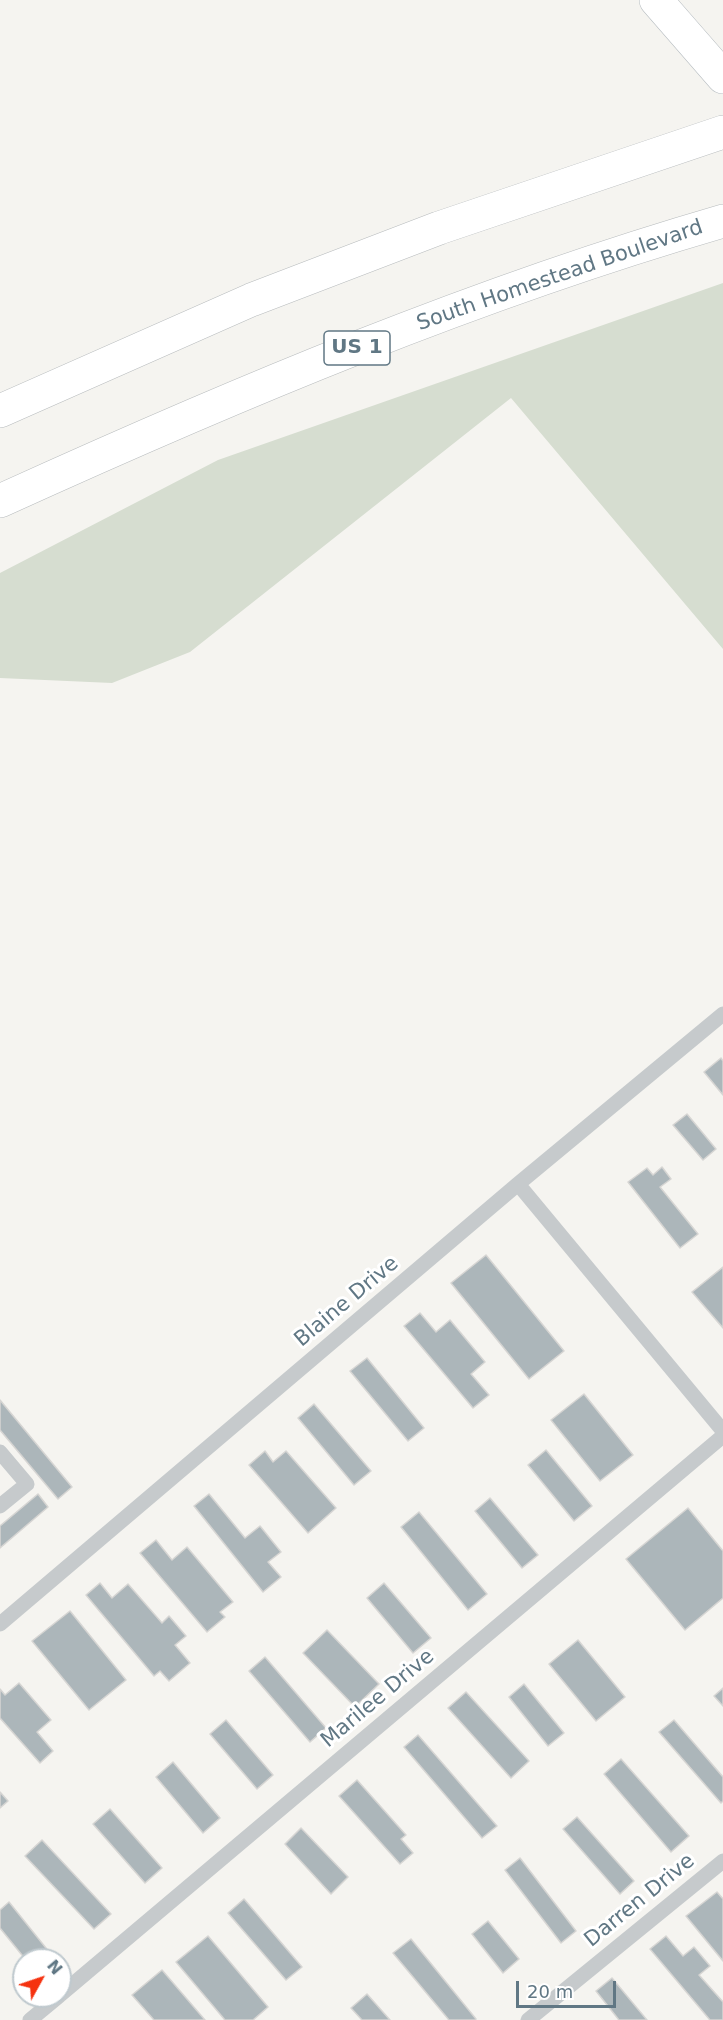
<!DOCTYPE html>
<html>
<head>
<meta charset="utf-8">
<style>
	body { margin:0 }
	#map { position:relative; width:723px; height:2020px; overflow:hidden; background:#f5f4f0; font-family:"DejaVu Sans",sans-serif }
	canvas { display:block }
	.north { position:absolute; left:12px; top:1948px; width:60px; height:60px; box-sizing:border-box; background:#fff; border:2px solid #bfc9ce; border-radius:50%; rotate:50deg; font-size:16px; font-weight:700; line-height:24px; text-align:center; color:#607784 }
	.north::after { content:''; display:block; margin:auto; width:21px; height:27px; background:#f5320f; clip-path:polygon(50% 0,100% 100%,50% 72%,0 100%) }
	.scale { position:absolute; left:516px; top:1981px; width:100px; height:27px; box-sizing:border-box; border:3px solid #607784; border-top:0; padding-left:8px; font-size:18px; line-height:21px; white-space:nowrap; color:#607784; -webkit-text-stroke:4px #fff; paint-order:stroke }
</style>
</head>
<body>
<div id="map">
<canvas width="723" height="2020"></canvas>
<div class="north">N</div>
<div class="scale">20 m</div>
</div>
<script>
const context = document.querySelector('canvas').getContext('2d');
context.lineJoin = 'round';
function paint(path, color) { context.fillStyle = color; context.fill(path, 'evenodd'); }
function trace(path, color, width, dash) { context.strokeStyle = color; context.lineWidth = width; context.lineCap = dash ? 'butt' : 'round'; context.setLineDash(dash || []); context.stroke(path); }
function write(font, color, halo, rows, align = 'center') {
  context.font = font + ' "DejaVu Sans",sans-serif'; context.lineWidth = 6; context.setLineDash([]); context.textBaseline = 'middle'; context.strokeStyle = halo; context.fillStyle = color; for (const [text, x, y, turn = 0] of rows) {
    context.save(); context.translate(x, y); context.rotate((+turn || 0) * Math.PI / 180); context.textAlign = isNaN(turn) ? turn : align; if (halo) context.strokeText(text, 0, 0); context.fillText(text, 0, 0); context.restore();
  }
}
paint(new Path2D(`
	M723,283v366l-212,-251 -321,254 -78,31 -112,-5v-105l218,-113z`), '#d6ddd0');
const building = new Path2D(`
	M721,1058l2,3v34l-19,-23z
	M687,1114l29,35 -13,11 -30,-35z
	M662,1167l9,12 -11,8 38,47 -18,14 -52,-66 19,-14 6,7z
	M486,1255l78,96 -35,28 -78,-96z
	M723,1267v61l-31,-36z
	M420,1313l16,19 14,-12 35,42 -14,12 18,21 -16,13 -69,-82z
	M367,1358l57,70 -16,13 -58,-70z
	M584,1394l49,61 -33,26 -49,-61z
	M0,1400l72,87 -14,12 -58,-69z
	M314,1404l57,67 -17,14 -56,-67z
	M546,1450l46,56 -18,15 -46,-56z
	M265,1451l8,11 13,-11 50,57 -28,25 -59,-68z
	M38,1494l10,13 -48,41v-22z
	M209,1494l36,44 15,-12 21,26 -13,10 13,15 -18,15 -69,-86z
	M490,1498l48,57 -16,13 -47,-57z
	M688,1508l35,43v47l-38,32 -59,-71z
	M419,1512l68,82 -19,16 -67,-83z
	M156,1540l16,20 15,-13 46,55 -13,10 5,5 -18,15 -67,-79z
	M100,1583l12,15 16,-14 34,39 7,-7 17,20 -11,9 15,18 -21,18 -9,-10 -6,5 -68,-81z
	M384,1583l47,55 -18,15 -46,-55z
	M70,1611l56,69 -37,30 -57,-69z
	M327,1630l52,54 -24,23 -52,-54z
	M578,1640l47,57 -29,24 -47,-57z
	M265,1657l61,71 -16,14 -61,-71z
	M19,1683l32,37 -14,12 16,19 -13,12 -40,-45v-29l5,6z
	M524,1684l40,49 -16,13 -39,-49z
	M723,1688v18l-9,-10z
	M466,1692l63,69 -18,17 -63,-70z
	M226,1720l47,55 -16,14 -47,-55z
	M674,1720l49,57v24l-2,2 -62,-71z
	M418,1735l79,91 -15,12 -78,-91z
	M621,1759l68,77 -18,16 -67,-78z
	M173,1762l47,56 -17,15 -47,-56z
	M357,1780l49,55 -5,4 12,14 -13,11 -61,-68z
	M0,1792l8,9 -8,7z
	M110,1809l52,59 -17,15 -52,-59z
	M577,1817l57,64 -14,13 -57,-65z
	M301,1828l47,49 -17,17 -46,-50z
	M42,1840l69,74 -17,15 -69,-73z
	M520,1858l56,73 -15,12 -56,-73z
	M717,1892l6,7v62l-37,-45z
	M244,1899l58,68 -16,13 -58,-67z
	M9,1902l45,56 -2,2h-26l-26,-32v-18z
	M488,1921l31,38 -16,14 -31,-39z
	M208,1936l60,71 -15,13h-28l-49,-58z
	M666,1936l17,20 11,-9 16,19 -11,9 24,27v18h-13l-60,-71z
	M411,1939l65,80 -1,1h-26l-56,-67z
	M162,1970l43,50h-51l-22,-25z
	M612,1978l35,42h-28l-23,-29z
	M367,1994l23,26h-28l-11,-12z`);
paint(building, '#acb6ba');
trace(building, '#d6d5d3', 1.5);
const secondary = new Path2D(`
	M656,0l67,77`);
const highway = new Path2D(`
	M0,411l251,-111 188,-72 284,-96
	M0,501c235,-107 475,-208 723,-280`);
trace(secondary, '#b7bdc1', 34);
trace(highway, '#b7bbbd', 34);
trace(new Path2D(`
	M518,1184l205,247
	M0,1452l27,32 -27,22
	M0,1624l518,-440 205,-170
	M60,1995l663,-559
	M30,2020l29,-24
	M528,2020l195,-159`), '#c6cacc', 15);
trace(secondary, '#fff', 33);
trace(highway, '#fff', 33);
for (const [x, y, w] of [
	[357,348,66]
]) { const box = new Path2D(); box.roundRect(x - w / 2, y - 17, w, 34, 4.5); context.fillStyle = '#fff'; context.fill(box); trace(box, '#607784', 1.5); }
write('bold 20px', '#607784', null, [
	["US 1",357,348]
]);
write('21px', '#607784', '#fff', [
	["South Homestead Boulevard",560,276,-19],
	["Blaine Drive",347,1302,-40],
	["Marilee Drive",378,1699,-40],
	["Darren Drive",640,1901,-39]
]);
</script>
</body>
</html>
